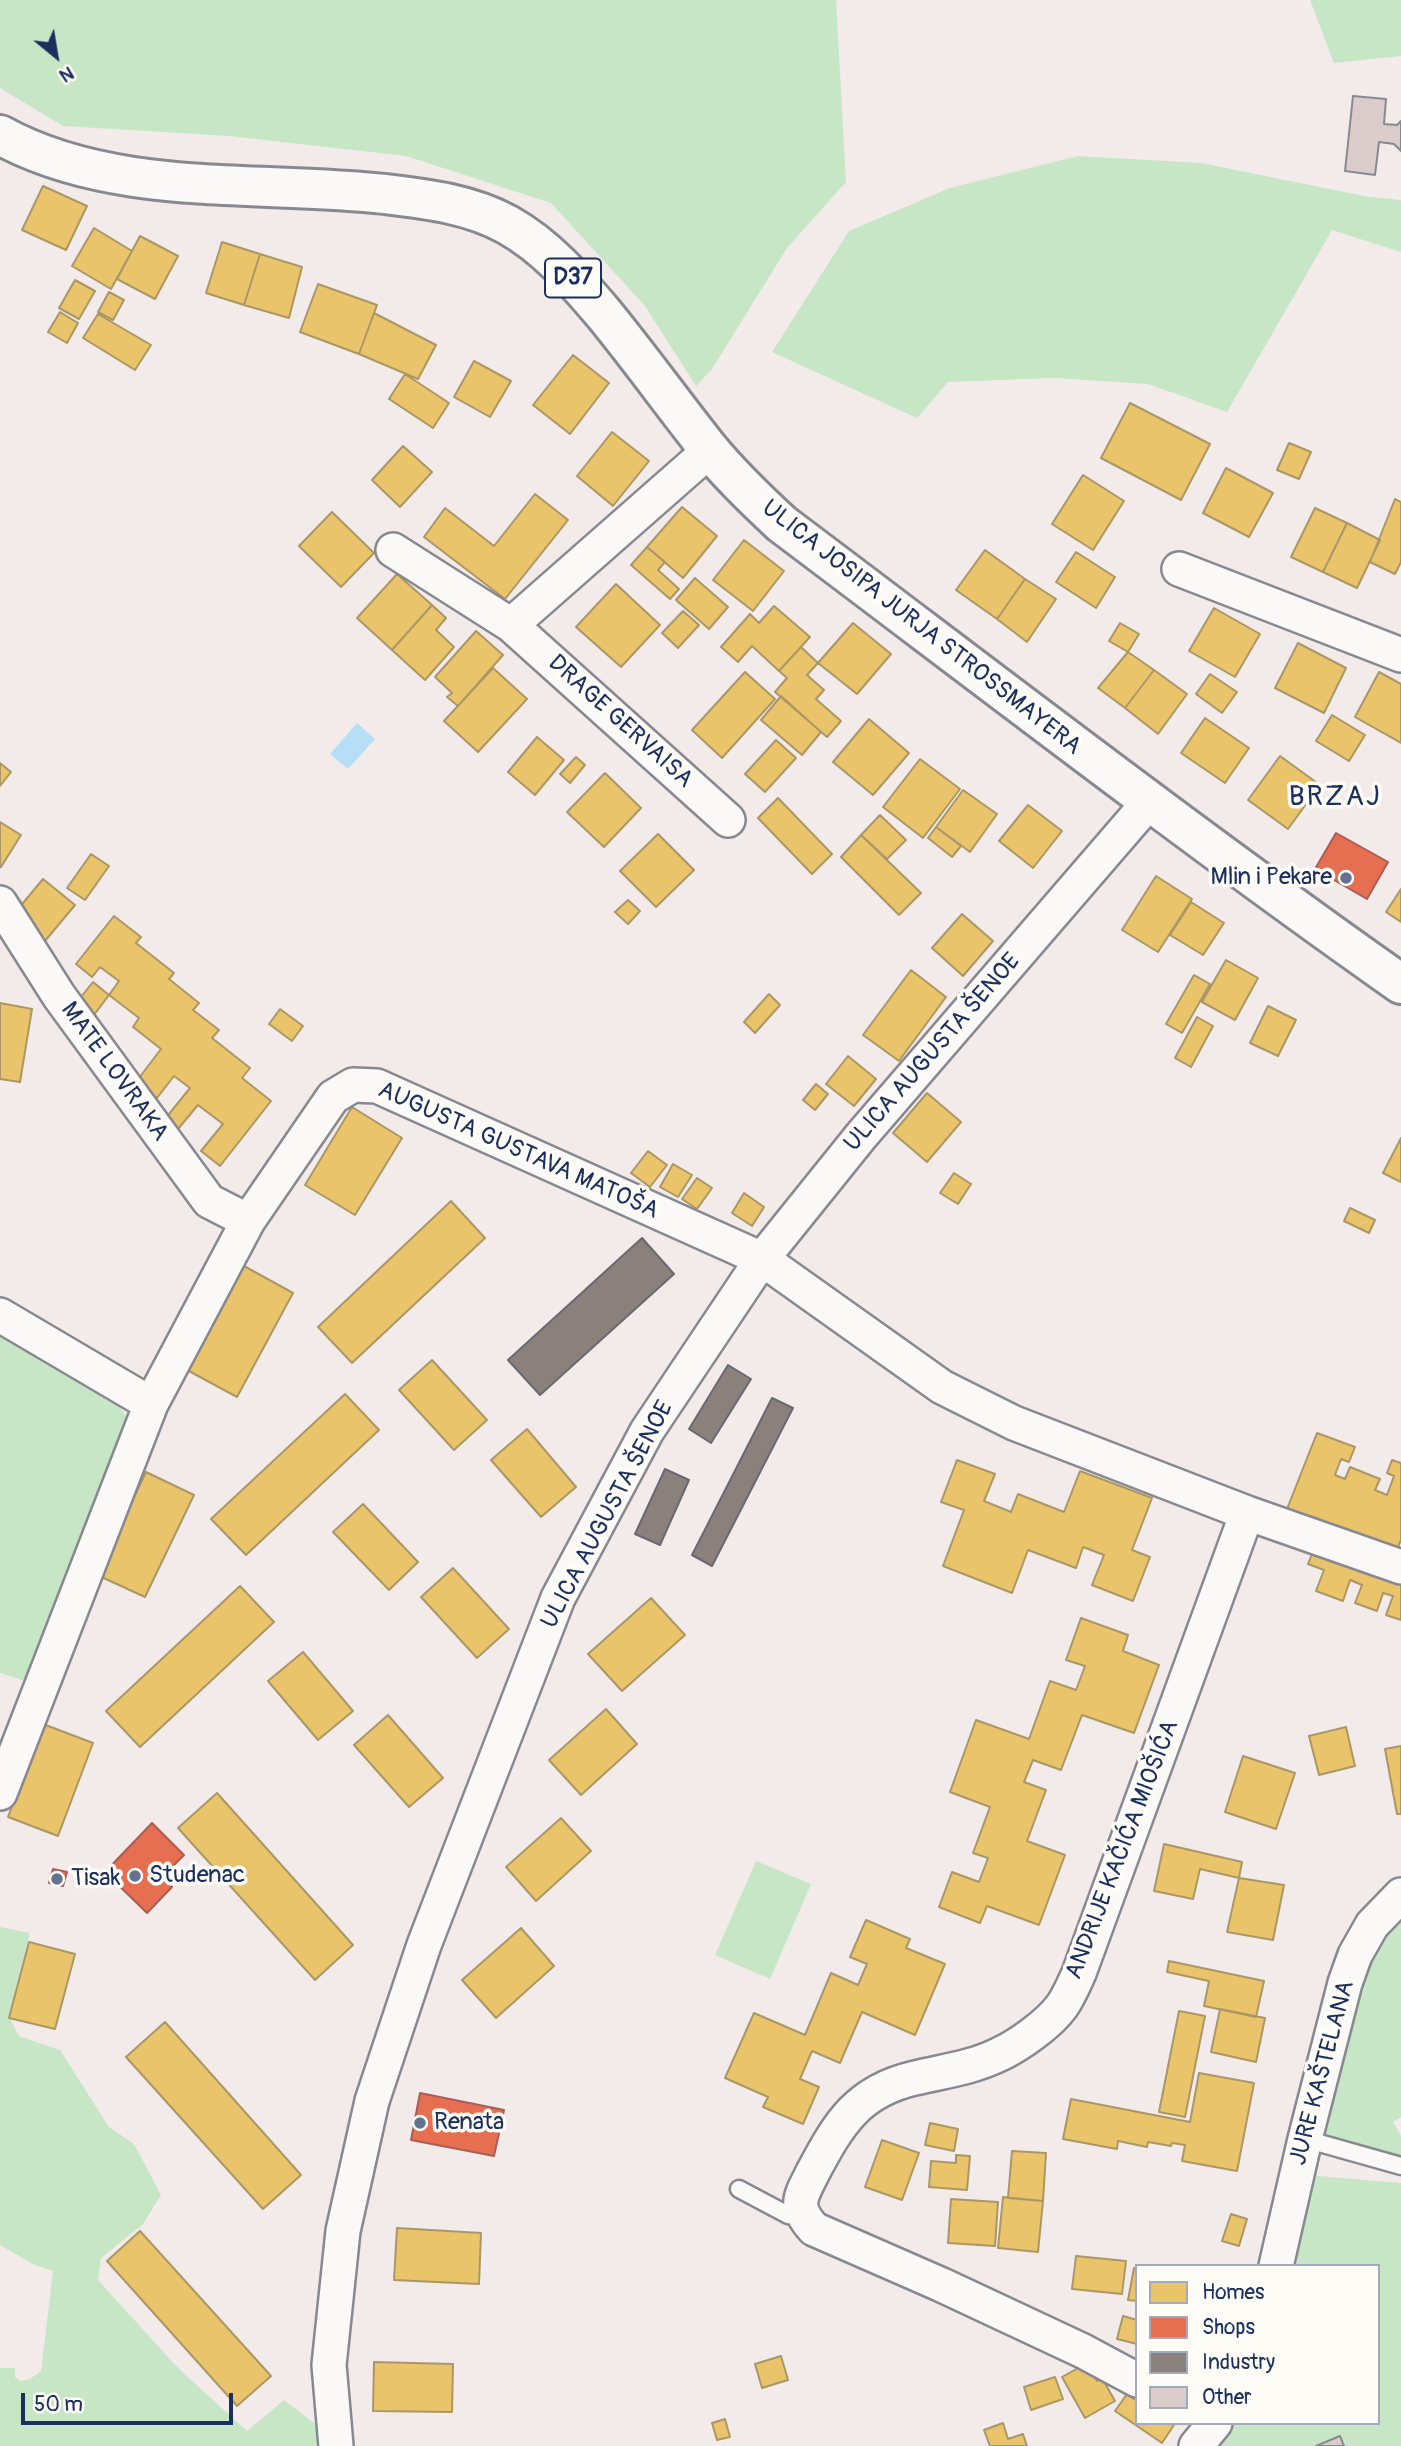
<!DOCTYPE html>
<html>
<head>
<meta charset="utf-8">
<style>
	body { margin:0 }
	#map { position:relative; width:1401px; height:2446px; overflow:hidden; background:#f2ebe9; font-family:Pangolin,sans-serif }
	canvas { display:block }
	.legend { position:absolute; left:1135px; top:2264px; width:245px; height:161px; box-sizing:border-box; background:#fdfcf7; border:2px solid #a3aaba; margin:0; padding:9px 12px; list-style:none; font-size:21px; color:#1b2f5e }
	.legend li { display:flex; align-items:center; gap:14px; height:35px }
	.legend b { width:35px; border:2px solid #a3aaba }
	.north { position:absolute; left:21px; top:21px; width:70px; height:70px; -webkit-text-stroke:5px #fdfcf7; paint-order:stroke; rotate:150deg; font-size:19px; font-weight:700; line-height:28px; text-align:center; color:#1b2f5e }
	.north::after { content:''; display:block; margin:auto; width:24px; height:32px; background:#1b2f5e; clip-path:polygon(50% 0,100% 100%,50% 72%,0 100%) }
	.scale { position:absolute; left:21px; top:2393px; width:212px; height:32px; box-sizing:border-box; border:4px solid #1b2f5e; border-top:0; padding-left:9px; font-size:21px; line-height:24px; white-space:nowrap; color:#1b2f5e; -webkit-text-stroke:5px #fdfcf7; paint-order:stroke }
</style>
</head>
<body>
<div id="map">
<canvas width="1401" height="2446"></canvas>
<ul class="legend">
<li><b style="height:19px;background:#e9c46a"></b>Homes</li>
<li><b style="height:19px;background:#e76f51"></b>Shops</li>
<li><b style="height:19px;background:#8a817c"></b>Industry</li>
<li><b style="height:19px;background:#daccca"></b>Other</li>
</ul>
<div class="north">N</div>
<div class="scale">50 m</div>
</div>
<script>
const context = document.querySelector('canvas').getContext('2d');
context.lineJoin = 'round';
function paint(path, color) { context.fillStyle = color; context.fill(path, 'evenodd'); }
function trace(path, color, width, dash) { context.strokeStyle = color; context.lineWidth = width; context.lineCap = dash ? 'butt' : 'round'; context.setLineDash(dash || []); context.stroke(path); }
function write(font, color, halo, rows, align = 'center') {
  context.font = font + ' Pangolin,sans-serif'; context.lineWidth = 7; context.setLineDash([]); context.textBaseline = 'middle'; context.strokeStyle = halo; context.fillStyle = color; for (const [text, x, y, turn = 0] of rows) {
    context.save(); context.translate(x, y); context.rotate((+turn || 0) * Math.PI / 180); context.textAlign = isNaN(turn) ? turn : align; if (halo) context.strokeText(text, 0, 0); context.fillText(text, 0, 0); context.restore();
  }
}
paint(new Path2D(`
	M0,0h836l10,182 -59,66 -75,121 -16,17 -51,-80 -94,-103 -145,-47 -177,-20 -166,-10 -63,-38z
	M1310,0h91v56l-67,7z
	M1078,156l123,7 163,33 37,4v52l-69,-22 -105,182 -79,-28 -94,-6 -106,4 -31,36 -145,-66 77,-121 101,-43z
	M0,1335l118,70 14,19 -103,258 -29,-9z
	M756,1861l55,23 -41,95 -55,-24z
	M1401,1916v201l-8,5 8,14v20l-47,-9 -33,-14 35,-142 15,-38z
	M0,1927l30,6 -21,84 10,19 41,14 49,77 25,17 27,51 -18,29 -42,34 -3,22 80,88 69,63 37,-31 35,27 1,19h-320v-78h15v9l6,4 9,-2 11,-8 12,-100 -20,-7 -33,-19z
	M1307,2175l94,8v263h-186l14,-23h149v-157h-89z`), '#c7e6c6');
paint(new Path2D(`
	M357,723l18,16 -27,30 -18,-15z`), '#b6def7');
const homes = new Path2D(`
	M43,186l44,20 -21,44 -44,-20z
	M94,228l38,23 -21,38 -39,-23z
	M140,236l38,20 -23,43 -38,-20z
	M222,242l38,12 -16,51 -38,-12z
	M260,254l42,13 -13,51 -45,-13z
	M75,280l20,11 -16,28 -20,-11z
	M318,284l59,21 -18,49 -59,-22z
	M109,292l15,8 -11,20 -15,-8z
	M60,312l18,11 -11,20 -19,-11z
	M374,313l62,32 -18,34 -59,-25z
	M98,314l53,31 -16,25 -52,-32z
	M573,355l36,28 -39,51 -37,-29z
	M474,361l37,20 -21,36 -36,-20z
	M405,374l44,29 -16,25 -44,-29z
	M1130,403l80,41 -29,56 -80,-42z
	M612,432l37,29 -36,45 -36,-30z
	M1289,443l22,9 -12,27 -22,-9z
	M403,446l29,26 -32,35 -28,-27z
	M1226,468l47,25 -24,44 -46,-24z
	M1083,475l41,26 -31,49 -41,-26z
	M535,494l33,26 -63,79 -81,-62 21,-29 49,38z
	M1395,499l6,3v60l-6,12 -25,-12z
	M682,507l35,29 -34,42 -36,-31z
	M1315,508l32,15 -24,49 -32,-15z
	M332,512l42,41 -33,34 -42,-41z
	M1347,523l33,17 -23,48 -34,-16z
	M744,540l40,31 -31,40 -40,-31z
	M647,547l18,15 -7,8 21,19 -9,10 -39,-34z
	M985,550l40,29 -28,40 -41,-29z
	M1076,552l39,25 -19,31 -40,-26z
	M397,574l35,31 -40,45 -35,-32z
	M695,578l33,29 -19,22 -33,-29z
	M1025,579l31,20 -29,43 -30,-23z
	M616,584l44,41 -39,42 -45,-40z
	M432,605l14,13 -10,12 18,17 -29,33 -33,-30z
	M774,606l36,31 -31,34 -27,-25 -14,16 -17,-15 29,-33 9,9z
	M1214,608l46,26 -25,43 -46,-26z
	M683,611l16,14 -21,23 -16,-15z
	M853,623l38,31 -34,40 -39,-31z
	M1120,623l19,11 -11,18 -19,-11z
	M476,631l27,24 -45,51 -11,-9 5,-4 -17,-16z
	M1298,643l48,25 -22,45 -49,-25z
	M801,647l17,16 -11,12 17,15 -8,9 25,22 -14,16 -52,-45 12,-14 -8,-7z
	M1128,652l26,18 -29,38 -27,-20z
	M493,668l34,31 -49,53 -34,-31z
	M1154,670l33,24 -29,40 -33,-26z
	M745,672l30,27 -53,59 -30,-28z
	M1379,672l22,12v59l-46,-26z
	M1210,674l27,18 -15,21 -26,-19z
	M781,696l40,36 -19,23 -41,-35z
	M1332,715l33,20 -16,26 -33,-20z
	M1205,718l44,30 -24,35 -44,-30z
	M869,719l40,34 -36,42 -40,-33z
	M537,737l27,23 -29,35 -27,-23z
	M776,740l20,18 -31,34 -20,-18z
	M1280,756l40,29 -32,44 -40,-29z
	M576,757l9,8 -15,18 -10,-9z
	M920,759l40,30 -37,49 -40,-31z
	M0,763l11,9 -11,14z
	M605,773l36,35 -37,39 -37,-35z
	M963,790l34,24 -27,38 -34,-25z
	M778,798l54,56 -20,20 -54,-56z
	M1028,805l34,26 -29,37 -34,-27z
	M880,815l26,25 -19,19 -26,-24z
	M0,822l21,13 -20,32h-1z
	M936,827l25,19 -9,11 -24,-19z
	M658,834l36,36 -38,37 -36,-36z
	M861,835l60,58 -22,22 -58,-58z
	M91,854l18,12 -24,34 -18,-12z
	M1156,876l36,23 -34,53 -36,-22z
	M43,879l32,26 -30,36 -32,-26z
	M1401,889v33l-15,-10z
	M628,900l12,11 -12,13 -13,-12z
	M1191,902l33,21 -21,32 -33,-20z
	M962,914l31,27 -30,35 -31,-28z
	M114,916l27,21 -5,6 38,30 -5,6 30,24 -6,7 26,20 -7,8 38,30 -8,10 29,23 -51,65 -19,-15 22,-27 -25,-19 -20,24 -13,-10 25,-31 -16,-12 -17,22 -21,-16 25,-33 -28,-22 6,-9 -30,-23 10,-14 -19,-14 -8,10 -16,-13z
	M1226,960l32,18 -23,42 -33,-18z
	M911,970l35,27 -47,64 -36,-26z
	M1194,975l16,9 -28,49 -16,-9z
	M93,982l16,13 -15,20 -17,-13z
	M769,994l11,11 -25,28 -11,-11z
	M0,1003l32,6 -12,73 -20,-3z
	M1268,1006l28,14 -18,36 -28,-13z
	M280,1009l23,17 -11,15 -23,-17z
	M1197,1017l16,9 -22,41 -16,-9z
	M848,1056l28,23 -22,27 -28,-22z
	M816,1084l12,10 -13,16 -12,-10z
	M927,1093l34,29 -34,40 -34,-29z
	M352,1107l50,31 -47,77 -50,-30z
	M1401,1138v44l-18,-9z
	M648,1151l19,14 -17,22 -19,-14z
	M673,1164l19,11 -14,22 -18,-10z
	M954,1173l17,11 -13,20 -18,-11z
	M697,1178l15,10 -15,21 -15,-10z
	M744,1193l20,14 -12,19 -20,-13z
	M451,1201l34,37 -133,125 -34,-36z
	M1350,1208l25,12 -6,13 -25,-12z
	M244,1266l49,27 -56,104 -50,-27z
	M432,1360l55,60 -33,30 -55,-60z
	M345,1394l34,36 -133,125 -35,-36z
	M527,1429l49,58 -35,30 -50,-57z
	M1317,1433l38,14 -6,15 -8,-3 -6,16 10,4 5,-12 30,12 -5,11 12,5 7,-19 -7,-3 5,-13 9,3v77l-5,12 -109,-43z
	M957,1460l38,14 -11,27 27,11 7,-18 46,18 16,-41 72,27 -20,52 18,7 -17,44 -41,-16 12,-30 -21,-8 -7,21 -48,-18 -16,43 -69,-27 21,-56 -23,-8z
	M146,1472l48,23 -49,102 -48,-22z
	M363,1504l55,58 -29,28 -56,-58z
	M1315,1546l86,33v41l-15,-5 7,-19 -10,-3 -6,18 -22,-8 7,-18 -12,-5 -7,21 -27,-10 8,-21 -16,-6z
	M453,1568l56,61 -32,29 -56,-61z
	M240,1586l34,36 -134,125 -34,-36z
	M651,1598l34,37 -63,56 -34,-37z
	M1081,1618l47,17 -5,16 36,14 -25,68 -52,-18 -21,55 -28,-10 -9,22 22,8 -19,51 38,14 -26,70 -52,-19 -7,17 -41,-16 13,-35 27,10 9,-24 -15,-5 17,-46 -40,-15 26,-72 53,19 21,-58 26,9 9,-24 -19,-6z
	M303,1652l50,59 -35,29 -50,-59z
	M606,1709l31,35 -56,51 -32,-35z
	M388,1715l55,63 -34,29 -55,-62z
	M43,1724l50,19 -35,93 -50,-19z
	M1346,1727l9,39 -36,9 -10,-39z
	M1401,1746v68h-4l-12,-65z
	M1243,1756l52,17 -19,56 -51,-17z
	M217,1793l136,152 -38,35 -137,-152z
	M561,1818l30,33 -55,50 -30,-34z
	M1164,1844l78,18 -3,16 -39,-9 -7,30 -39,-8z
	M1239,1878l45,7 -11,55 -46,-8z
	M866,1920l44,19 -4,9 39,16 -30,71 -53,-23 -22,51 -28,-12 -12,28 19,8 -16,37 -40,-17 5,-10 -43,-19 29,-65 51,22 26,-62 27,12 9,-21 -17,-7z
	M521,1928l33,38 -58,52 -34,-38z
	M29,1942l46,12 -20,75 -46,-11z
	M1169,1961l95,20 -8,36 -52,-11 5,-25 -42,-9z
	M1220,2009l45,9 -9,44 -45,-10z
	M1179,2011l26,5 -20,101 -26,-5z
	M165,2022l136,153 -38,34 -137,-152z
	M1199,2073l55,10 -17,88 -55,-10 3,-16 -13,-2 -1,3 -23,-4 -1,5 -29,-6 -1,8 -54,-10 8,-40 119,23z
	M930,2123l28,6 -4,22 -29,-6z
	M882,2140l37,13 -17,47 -37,-13z
	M1012,2151l34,2 -3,48 -35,-3z
	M956,2155l14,1 -3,34 -38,-3 2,-26 25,2z
	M1003,2197l40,4 -5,51 -40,-4z
	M951,2199l47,3 -3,44 -47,-3z
	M1231,2214l16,5 -8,27 -17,-5z
	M397,2228l84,5 -2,51 -85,-4z
	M140,2231l131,145 -34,30 -130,-145z
	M1076,2256l50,5 -4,33 -50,-5z
	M1134,2268h3v33l-9,-1z
	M1123,2316l14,4v24l-20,-5z
	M781,2356l7,24 -26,8 -7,-24z
	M374,2362l79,2 -1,48 -79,-1z
	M1087,2363l10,18 5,-3 13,23 -30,17 -23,-41z
	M1055,2377l8,22 -32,11 -7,-23z
	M1127,2394l10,7v22h34l3,2 -12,18 -47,-32z
	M725,2419l5,18 -13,3 -5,-17z
	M1003,2423l5,16 15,-5 4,12h-37l-6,-16z`);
paint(homes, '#e9c46a');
trace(homes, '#ab9766', 2);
const shops = new Path2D(`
	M1336,833l52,29 -21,37 -52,-30z
	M152,1823l32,32 -22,22 10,10 -25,26 -42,-41z
	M53,1869l14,3 -4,14 -14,-3z
	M420,2093l84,17 -10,46 -83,-16z`);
paint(shops, '#e76f51');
trace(shops, '#aa5c55', 2);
const industry = new Path2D(`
	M642,1238l32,36 -134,121 -32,-35z
	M728,1365l23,14 -40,64 -22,-14z
	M772,1398l21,10 -81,158 -20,-11z
	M665,1469l24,11 -29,65 -25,-11z`);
paint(industry, '#8a817c');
trace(industry, '#696873', 2);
const building = new Path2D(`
	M1353,96l33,3 -2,25 13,1 4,-4v30l-7,-7 -15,-2 -4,33 -30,-4z
	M1340,2436l4,10h-28z`);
paint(building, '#daccca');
trace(building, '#888990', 2);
const lane = new Path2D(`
	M1305,2139l96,27
	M739,2189l49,26 15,2`);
const street = new Path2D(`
	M710,450l-199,175 217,195
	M393,550l118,75
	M1179,569l222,86
	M0,903l59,93 150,205 39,20
	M0,1315l151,89
	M0,1793l151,-389 97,-183 85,-124 20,-12 24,1 385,173 180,128 72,36 233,90 154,54
	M1276,2266l29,-127 40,-156 10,-28 17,-30 29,-30
	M1137,2380l-54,-29 -141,-66 -128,-56c-21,-23 -14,-31 -1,-57 26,-49 45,-81 102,-94 29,-7 56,-10 83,-23 20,-9 51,-31 64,-49 7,-10 12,-22 17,-33l168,-460
	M336,2446l-7,-81 14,-134 29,-130 52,-156 134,-347 89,-167 115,-172 99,-123 288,-334
	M1196,2446l19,-23`);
const primary = new Path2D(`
	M0,135c114,63 260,45 385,59 42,5 85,10 123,31 39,22 67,55 96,89 36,44 69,90 104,134 23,28 48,52 74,76 206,155 409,312 619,460`);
trace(lane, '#888990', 21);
trace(street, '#888990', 38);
trace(primary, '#888990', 44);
trace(lane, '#faf9f7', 16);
trace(street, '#faf9f7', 33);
trace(primary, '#faf9f7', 38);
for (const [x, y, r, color] of [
	[1346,878,7,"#66718f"],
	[135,1876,7,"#66718f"],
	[57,1879,7,"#66718f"],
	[420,2123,7,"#66718f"]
]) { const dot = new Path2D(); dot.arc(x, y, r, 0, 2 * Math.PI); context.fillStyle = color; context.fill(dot); trace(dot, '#fdfcf7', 2.5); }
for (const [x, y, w] of [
	[573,278,56]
]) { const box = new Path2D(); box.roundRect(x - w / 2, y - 19.5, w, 39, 5); context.fillStyle = '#fdfcf7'; context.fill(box); trace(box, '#1b2f5e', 2); }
write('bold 23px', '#1b2f5e', null, [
	["D37",573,278]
]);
write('24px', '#1b2f5e', '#fdfcf7', [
	["ULICA JOSIPA JURJA STROSSMAYERA",921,628,38],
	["DRAGE GERVAISA",620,722,42],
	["ULICA AUGUSTA ŠENOE",933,1053,-49],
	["MATE LOVRAKA",114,1072,54],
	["AUGUSTA GUSTAVA MATOŠA",518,1151,24],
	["ULICA AUGUSTA ŠENOE",608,1515,-62],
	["ANDRIJE KAČIĆA MIOŠIĆA",1123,1850,-69],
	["JURE KAŠTELANA",1323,2073,-75]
]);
write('24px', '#1b2f5e', '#fdfcf7', [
	["Mlin i Pekare",1332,878,"right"],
	["Studenac",149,1876],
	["Tisak",71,1879],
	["Renata",434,2123]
], 'left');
context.letterSpacing = '2px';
write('28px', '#1b2f5e', '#fdfcf7', [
	["BRZAJ",1335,798]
]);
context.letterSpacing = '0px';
</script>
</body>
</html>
